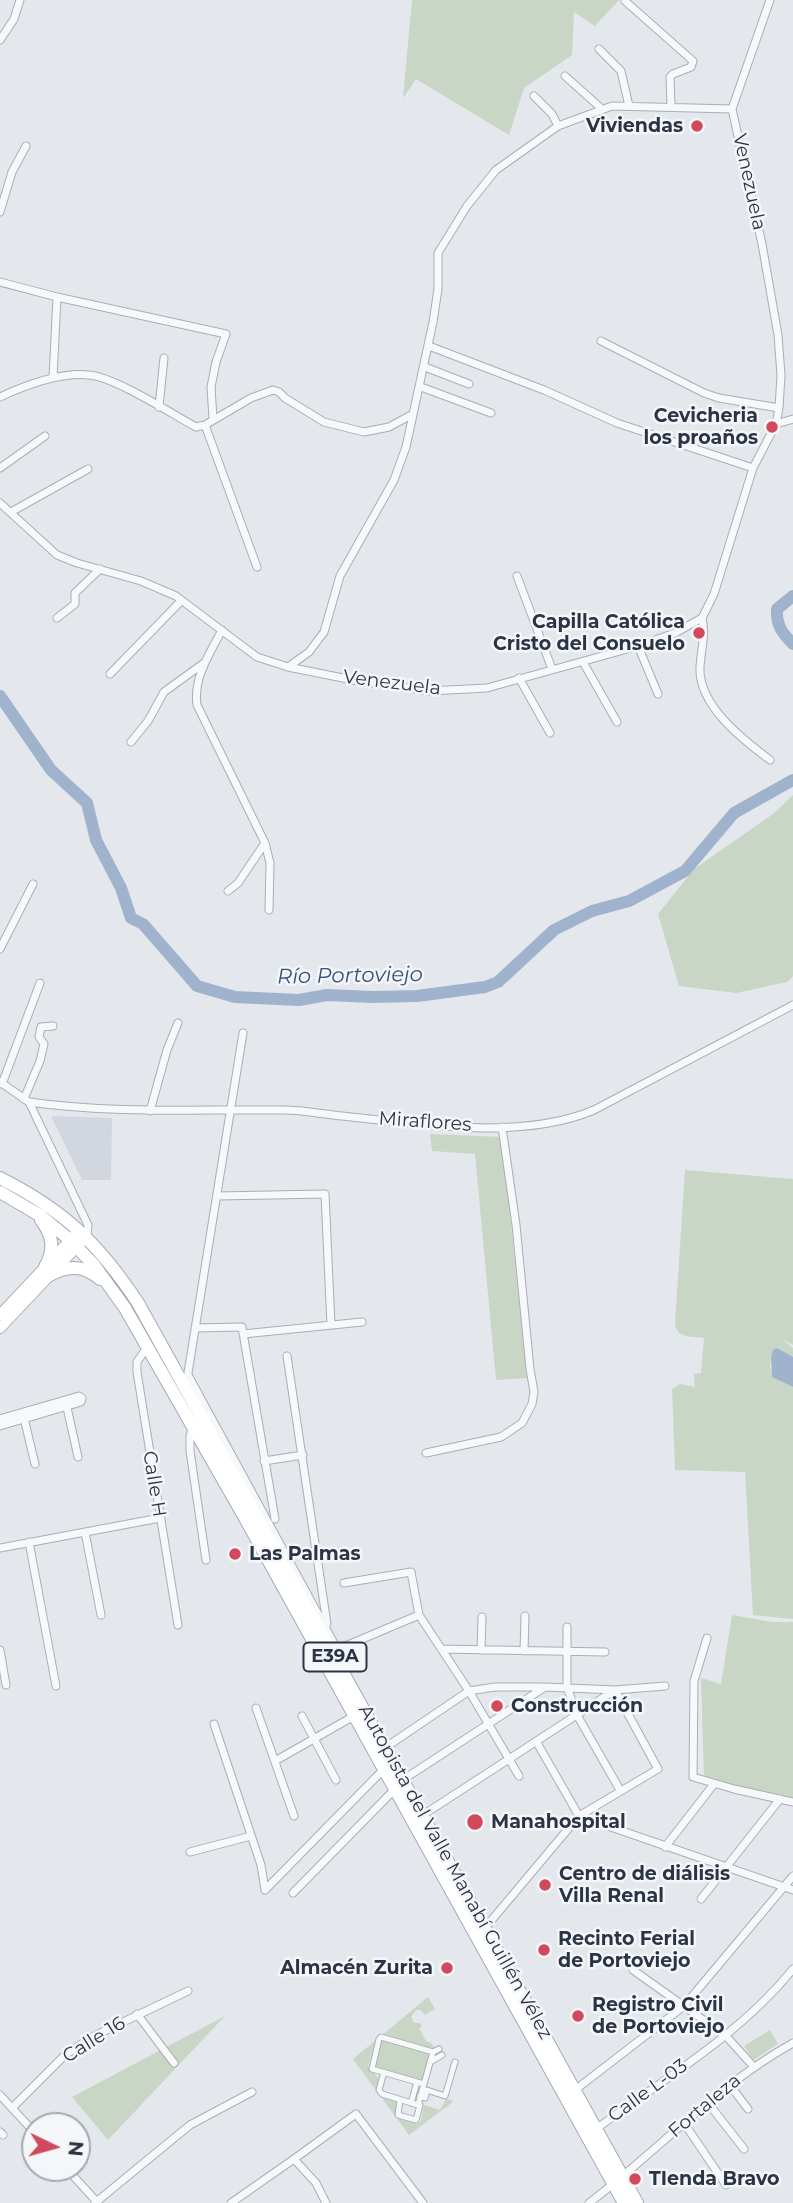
<!DOCTYPE html>
<html>
<head>
<meta charset="utf-8">
<style>
	body { margin:0 }
	#map { position:relative; width:793px; height:2203px; overflow:hidden; background:#e4e7ec; font-family:Montserrat,sans-serif }
	canvas { display:block }
	.north { position:absolute; left:21px; top:2112px; width:70px; height:70px; box-sizing:border-box; background:#f4f6f9; border:2px solid #a4a8b1; border-radius:50%; rotate:95deg; font-size:19px; font-weight:700; line-height:28px; text-align:center; color:#2b3445 }
	.north::after { content:''; display:block; margin:auto; width:24px; height:32px; background:#d1495b; clip-path:polygon(50% 0,100% 100%,50% 72%,0 100%) }
</style>
</head>
<body>
<div id="map">
<canvas width="793" height="2203"></canvas>
<div class="north">N</div>
</div>
<script>
const context = document.querySelector('canvas').getContext('2d');
context.lineJoin = 'round';
function paint(path, color) { context.fillStyle = color; context.fill(path, 'evenodd'); }
function trace(path, color, width, dash) { context.strokeStyle = color; context.lineWidth = width; context.lineCap = dash ? 'butt' : 'round'; context.setLineDash(dash || []); context.stroke(path); }
function write(font, color, halo, rows, align = 'center') {
  context.font = font + ' Montserrat,sans-serif'; context.lineWidth = 5; context.setLineDash([]); context.textBaseline = 'middle'; context.strokeStyle = halo; context.fillStyle = color; for (const [text, x, y, turn = 0] of rows) {
    context.save(); context.translate(x, y); context.rotate((+turn || 0) * Math.PI / 180); context.textAlign = isNaN(turn) ? turn : align; if (halo) context.strokeText(text, 0, 0); context.fillText(text, 0, 0); context.restore();
  }
}
paint(new Path2D(`
	M51,1116l61,2 -1,62h-29z`), '#d2d6de');
paint(new Path2D(`
	M412,0h207l-24,26 -21,-14 -2,43 -48,33 -15,47 -93,-56 -13,19z
	M793,795v181l-6,6 -51,11 -57,-7 -21,-72 36,-45 79,-55z
	M430,1134l72,3 25,241 -31,2 -21,-226 -43,-3z
	M685,1170l108,9v166l-11,-6 11,9v9l-20,-5c-8,22 2,27 20,35v232l-40,-4 -8,-143 -70,-2 -3,-81 8,-5 15,3 -1,-13 7,-1 3,-35c-11,-2 -27,1 -29,-14z
	M732,1615l40,7h21v176l-69,-13 -20,-9 -3,-98 20,6z
	M428,1997l7,12 -10,6 -4,-5h-5l-5,7 3,6h6l2,4 -3,1 7,13 5,2 4,6 -51,-14 -9,7 -7,24 11,13 -2,10 19,11 2,4 -2,10 4,5 18,5 3,-3 3,-16 16,5 6,-11 8,2 -45,34 -56,-76z
	M225,2016l-117,124 -36,-43z
	M770,2030l8,14 -25,16 -9,-14z
	M382,2040l48,13 -7,28 -48,-14z`), '#c9d6c5');
paint(new Path2D(`
	M777,1348l16,9v30l-21,-10 -1,-19 2,-8z`), '#9fb4cc');
trace(new Path2D(`
	M793,596l-16,13c-1,16 5,24 16,35
	M0,696l51,74 36,33 9,37 25,48 10,30 12,6 54,62 38,11 64,3 28,-5 46,2 44,-1 68,-9 13,-5 56,-52 38,-19 37,-10 56,-30 49,-58 59,-33`), '#9fb4cc', 12);
const pedestrian = new Path2D(`
	M430,2062l12,-7
	M384,2072l-5,18 3,4 36,11 6,-21 -52,-15 7,-30 2,-2 52,15 6,-3
	M424,2084l9,-32
	M420,2096l5,2 2,-8 18,6 10,-34
	M400,2100l-2,15 18,5 4,-15h-2
	M411,2103l6,-21`);
const minor = new Path2D(`
	M625,1l68,60 -2,6 -18,7 -3,3 1,29
	M0,40l14,-21 6,-19
	M599,49l22,22 8,35
	M565,76l37,33
	M534,96l18,18 6,12
	M732,109l38,-109
	M0,212l12,-40 14,-26
	M0,282l57,15 169,37 -10,28 -5,25 2,32
	M601,341l103,52 15,5 60,10
	M429,346l115,44 73,33 136,45
	M425,367l44,17
	M53,378l4,-81
	M421,387l70,26
	M0,397c26,-12 60,-25 89,-22 26,2 83,39 107,52l9,-2 46,-27 22,-8 6,2 6,6 39,24 40,10 25,-5 24,-13
	M159,407l5,-49
	M776,424l17,-5
	M205,425l52,142
	M0,468l45,-32
	M0,503l57,52 20,8 64,18 35,15 81,61 31,10 70,14 71,10 58,-3 151,-42 37,-13 27,-15 12,-24 39,-126 23,-44 3,-16 2,-33 -3,-40 -16,-91 -30,-135 -120,-3 -54,20 -62,44 -29,36 -29,47v36l-5,33 -27,125 -12,33 -54,96 -16,56 -15,20 -21,15
	M11,512l77,-43
	M517,576l35,93
	M57,618l18,-14v-11l25,-24
	M702,618c4,17 -1,32 -2,49 -2,38 42,72 70,93
	M222,630c-12,23 -29,48 -25,75l68,138 5,20 -1,47
	M638,646l20,48
	M583,662l34,60
	M110,674l71,-73
	M519,678l31,55
	M131,742l17,-21 16,-29 40,-29
	M228,891l10,-8 27,-40
	M0,949l33,-65
	M0,1082l29,20 59,123 -1,11
	M2,1084l38,-101
	M24,1099l16,-38 4,-17 -5,-7 2,-10 12,-1
	M29,1102c85,12 169,7 255,8 19,0 38,4 58,6 76,8 179,25 252,-6l199,-105
	M150,1111l17,-61 11,-27
	M217,1196l108,-2 6,131
	M195,1328l47,-1 33,192
	M243,1334l119,-12
	M148,1346l-11,16v10l41,253
	M287,1356l40,268
	M188,1375l149,274
	M186,1385l57,-352
	M66,1403l12,54
	M23,1414l12,50
	M0,1419l79,-23 3,2
	M193,1425l-3,11v15l16,109
	M0,1426l81,-24 1,-4
	M426,1453l75,-16 21,-14 10,-19 2,-12 -4,-23 -14,-144 -14,-98
	M264,1461l39,-6
	M85,1532l16,83
	M29,1542l27,144
	M0,1548l160,-30
	M344,1583l67,-11 8,43 50,76 50,85
	M567,1627v60l10,28 43,75
	M707,1638l-13,43 -1,96 41,12 59,13
	M441,1649l164,3
	M0,1650l6,35
	M336,1650l83,-35
	M481,1650l1,-33
	M524,1651l1,-35
	M256,1708l38,108
	M302,1716l34,64
	M214,1724l47,141 4,25 119,-121
	M386,1747l83,-56 26,-4h47
	M275,1761l79,-45
	M404,1779l141,-92 70,3 43,79 -79,47 -43,-75
	M423,1815l192,-125 50,-4
	M665,1847l49,-63
	M190,1852l61,-16
	M293,1893l102,-104
	M701,1899l79,-100
	M485,1928l94,-112 214,74
	M633,1970l93,66 27,30
	M137,2014l37,49
	M729,2084l19,25
	M575,2090l109,-84 109,-130
	M0,2095l35,38
	M708,2103l36,46
	M12,2108l53,-53 27,-18 96,-46
	M684,2123l42,62
	M596,2129c68,-50 144,-94 197,-160
	M0,2132l3,3
	M294,2159l62,-45 67,89
	M66,2168l32,35
	M95,2203l95,-78 62,-33
	M231,2203l63,-44 22,24 10,20
	M589,2203c69,-52 128,-118 204,-160`);
const secondary = new Path2D(`
	M0,1315l76,-81
	M0,1328l82,-87`);
const primary = new Path2D(`
	M0,1178c64,32 99,66 138,125l499,900
	M0,1192l41,24 29,24 24,25 31,43 120,210 379,685
	M41,1220c12,16 14,29 4,47
	M50,1275c18,-10 34,-10 50,4`);
trace(pedestrian, '#a9aeb7', 7);
trace(minor, '#a9aeb7', 9);
trace(secondary, '#a9aeb7', 12);
trace(primary, '#a3abb8', 14);
trace(pedestrian, '#f7f8fa', 5);
trace(minor, '#f7f8fa', 7);
trace(secondary, '#fff', 10);
trace(primary, '#fff', 12);
for (const [x, y, r, color] of [
	[697,126,7,"#d1495b"],
	[772,427,7,"#d1495b"],
	[699,633,7,"#d1495b"],
	[235,1554,7,"#d1495b"],
	[497,1706,7,"#d1495b"],
	[475,1822,9,"#d1495b"],
	[545,1885,7,"#d1495b"],
	[544,1950,7,"#d1495b"],
	[447,1968,7,"#d1495b"],
	[578,2016,7,"#d1495b"],
	[635,2179,7,"#d1495b"]
]) { const dot = new Path2D(); dot.arc(x, y, r, 0, 2 * Math.PI); context.fillStyle = color; context.fill(dot); trace(dot, '#f4f6f9', 2.5); }
for (const [x, y, w] of [
	[335,1657,63]
]) { const box = new Path2D(); box.roundRect(x - w / 2, y - 14.5, w, 29, 5); context.fillStyle = '#f4f6f9'; context.fill(box); trace(box, '#2b3445', 2); }
write('bold 18px', '#2b3445', null, [
	["E39A",335,1657]
]);
write('bold 19px', '#2b3445', '#f4f6f9', [
	["Viviendas",683,126,"right"],
	["Cevicheria",758,416,"right"],
	["los proaños",758,438,"right"],
	["Capilla Católica",685,622,"right"],
	["Cristo del Consuelo",685,644,"right"],
	["Las Palmas",249,1554],
	["Construcción",511,1706],
	["Manahospital",491,1822],
	["Centro de diálisis",559,1874],
	["Villa Renal",559,1896],
	["Recinto Ferial",558,1939],
	["de Portoviejo",558,1961],
	["Almacén Zurita",433,1968,"right"],
	["Registro Civil",592,2005],
	["de Portoviejo",592,2027],
	["TIenda Bravo",649,2179]
], 'left');
write('19px', '#2b3445', '#f4f6f9', [
	["Venezuela",749,182,78],
	["Venezuela",392,683,7],
	["Miraflores",425,1122,4],
	["Calle H",154,1484,81],
	["Autopista del Valle Manabí Guillén Vélez",455,1872,61],
	["Calle 16",94,2040,-32],
	["Calle L-03",648,2091,-36],
	["Fortaleza",705,2106,-40]
]);
write('italic 21px', '#34527a', '#f4f6f9', [
	["Río Portoviejo",350,976,-1]
]);
</script>
</body>
</html>
